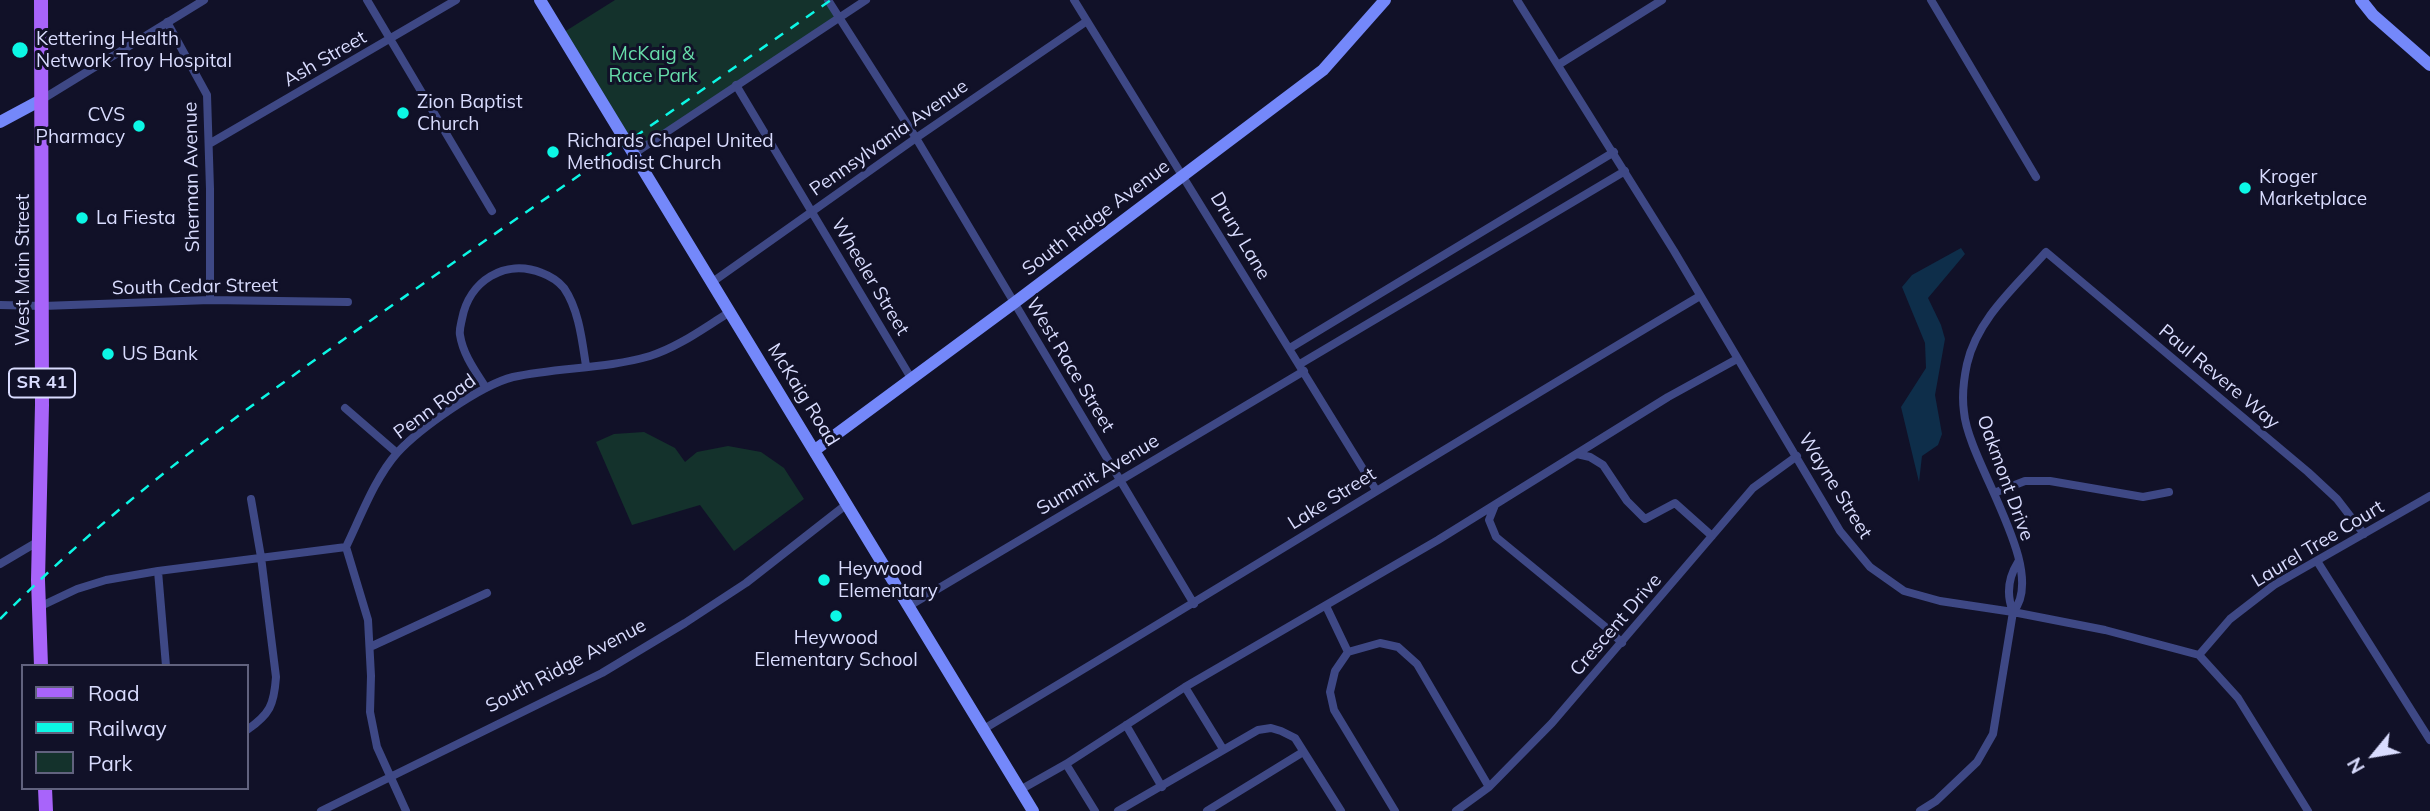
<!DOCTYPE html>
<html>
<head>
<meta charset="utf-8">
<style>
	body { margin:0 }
	#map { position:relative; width:2430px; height:811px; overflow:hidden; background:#111128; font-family:Mulish,sans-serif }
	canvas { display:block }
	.legend { position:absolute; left:21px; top:664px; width:228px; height:126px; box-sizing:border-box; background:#111128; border:2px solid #61627e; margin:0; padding:9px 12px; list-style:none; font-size:21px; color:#d9dcfe }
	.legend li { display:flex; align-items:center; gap:14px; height:35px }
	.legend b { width:35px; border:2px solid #61627e }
	.north { position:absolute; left:2339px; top:720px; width:70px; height:70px; -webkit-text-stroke:5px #111128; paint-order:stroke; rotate:240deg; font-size:19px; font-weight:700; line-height:28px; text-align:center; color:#d9dcfe }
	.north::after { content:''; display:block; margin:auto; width:24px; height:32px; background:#d9dcfe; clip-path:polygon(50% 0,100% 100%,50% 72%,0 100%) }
</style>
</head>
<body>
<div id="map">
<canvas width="2430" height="811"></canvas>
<ul class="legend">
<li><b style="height:9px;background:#a864fa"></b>Road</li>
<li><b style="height:9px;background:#0cf7e5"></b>Railway</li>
<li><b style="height:19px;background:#14322c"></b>Park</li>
</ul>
<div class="north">N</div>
</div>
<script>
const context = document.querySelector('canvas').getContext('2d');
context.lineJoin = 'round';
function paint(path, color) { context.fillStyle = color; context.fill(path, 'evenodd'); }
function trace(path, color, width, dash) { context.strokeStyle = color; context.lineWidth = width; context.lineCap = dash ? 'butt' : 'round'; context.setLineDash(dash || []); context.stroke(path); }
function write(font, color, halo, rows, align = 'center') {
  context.font = font + ' Mulish,sans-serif'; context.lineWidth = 6; context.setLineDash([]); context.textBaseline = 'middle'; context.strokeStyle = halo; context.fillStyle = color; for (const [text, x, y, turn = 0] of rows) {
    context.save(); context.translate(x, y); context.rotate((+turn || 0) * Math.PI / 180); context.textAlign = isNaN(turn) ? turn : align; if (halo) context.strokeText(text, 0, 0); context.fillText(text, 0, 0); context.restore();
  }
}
paint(new Path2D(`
	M615,0h213l11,18 -204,135 -74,-119z
	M644,432l31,16 10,14 12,-10 31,-6 33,6 23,16 20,31 -70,52 -34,-46 -68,20 -36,-83 18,-8z`), '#14322c');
paint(new Path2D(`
	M1961,248l4,6 -37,44 13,27 4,14 -10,56 7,39 -4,11 -16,11 -3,26 -18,-75 25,-39 -1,-25 -23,-56 10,-12z`), '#0e2e4a');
trace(new Path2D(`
	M367,0l125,211
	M828,0l88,138 278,466
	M1074,0l302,490
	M1517,0l157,251 166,280 30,36 34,24 36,10 73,11 92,18 94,25 39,43 70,113
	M1931,0l105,177
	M167,22l40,73 3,94v111
	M1558,65l104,-65
	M736,85l175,293
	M41,100l163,-100
	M209,144l247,-144
	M635,153l231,-153
	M711,283l205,-145 171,-117
	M0,305l43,1 167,-6 138,2
	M1290,348l324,-196
	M1300,364l325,-193
	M486,388c-10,-16 -23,-33 -26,-53 -1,-5 1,-11 2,-16 7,-38 43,-61 80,-46 8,3 17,9 22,15 15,22 18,52 22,78
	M345,408l52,45
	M1577,454l13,3 13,8 24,36 18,18 30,-16 37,33
	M1994,493l31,-12h25l93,16 26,-5
	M1495,505l-6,15 7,17 112,92 14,14
	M346,547c15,-31 29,-69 51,-94 23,-25 84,-68 116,-76 45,-10 93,-8 137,-21 29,-9 55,-29 80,-44
	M346,547l22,73 3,56 -1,36 7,35 29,64
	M2317,561l113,179
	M0,564l39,-23
	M158,571l8,95
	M909,606l395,-235
	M1326,606l22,46
	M39,607l38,-18 29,-9 52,-9 188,-24
	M2013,612c-7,-18 -5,-34 5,-50
	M370,647l117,-54
	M2199,655l31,-36 44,-34 156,-89
	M1185,687l38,62
	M1126,725l36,62
	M247,730c23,-16 27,-25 29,-53l-15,-120 -10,-58
	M982,730c240,-143 477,-291 718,-434
	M1066,764l29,47
	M1020,790l46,-26 119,-77 253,-147 230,-143 69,-38
	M321,811l281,-138 83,-50 61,-40 101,-79
	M1118,811l140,-81 13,-2 10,3 14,7 46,73
	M1207,811l96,-59
	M1395,811l-61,-101 -4,-18 5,-21 13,-19 32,-9 18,4 19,17 72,123
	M1456,811l33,-24 63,-64 201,-235 44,-32
	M1920,811l16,-10 41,-39 16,-28 20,-122c36,-42 -45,-150 -49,-200 -2,-14 0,-34 3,-48 10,-45 49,-78 79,-112l262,220 29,27 27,35`), '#3e4885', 8);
trace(new Path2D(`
	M540,0l493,811
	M2361,0l12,15 57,50
	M0,122l41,-22
	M815,450l199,-147 309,-233 62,-70`), '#7488fa', 12);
trace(new Path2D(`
	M41,0l1,405 -4,175 3,86
	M45,788l1,23`), '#a864fa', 14);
trace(new Path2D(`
	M0,619c130,-131 277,-233 427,-338 135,-94 270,-187 404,-281`), '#0cf7e5', 2.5, [10, 9]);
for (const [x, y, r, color] of [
	[20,50,9,"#0cf7e5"],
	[403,113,7,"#0cf7e5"],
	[139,126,7,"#0cf7e5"],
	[553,152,7,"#0cf7e5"],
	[2245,188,7,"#0cf7e5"],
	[82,218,7,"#0cf7e5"],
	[108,354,7,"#0cf7e5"],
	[824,580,7,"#0cf7e5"],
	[836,616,7,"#0cf7e5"]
]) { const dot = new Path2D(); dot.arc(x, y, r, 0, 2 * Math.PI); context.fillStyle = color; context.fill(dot); trace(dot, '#111128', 2.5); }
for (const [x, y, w] of [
	[42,383,66]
]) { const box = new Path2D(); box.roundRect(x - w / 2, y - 14.5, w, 29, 5); context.fillStyle = '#111128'; context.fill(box); trace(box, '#d9dcfe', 2); }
write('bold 18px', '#d9dcfe', null, [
	["SR 41",42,383]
]);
write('19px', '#d9dcfe', '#111128', [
	["Kettering Health",36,39],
	["Network Troy Hospital",36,61],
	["Zion Baptist",417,102],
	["Church",417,124],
	["CVS",125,115,"right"],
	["Pharmacy",125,137,"right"],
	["Richards Chapel United",567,141],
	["Methodist Church",567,163],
	["Kroger",2259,177],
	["Marketplace",2259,199],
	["La Fiesta",96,218],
	["US Bank",122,354],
	["Heywood",838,569],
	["Elementary",838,591],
	["Heywood",836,638,"center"],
	["Elementary School",836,660,"center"]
], 'left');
write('19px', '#67ddaa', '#111128', [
	["McKaig &",653,54],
	["Race Park",653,76]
]);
write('19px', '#d9dcfe', '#111128', [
	["Ash Street",325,59,-30],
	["Pennsylvania Avenue",889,138,-35],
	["Sherman Avenue",192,177,-91],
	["South Ridge Avenue",1096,218,-37],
	["Drury Lane",1240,236,59],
	["West Main Street",23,270,-90],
	["Wheeler Street",870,277,59],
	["South Cedar Street",195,287,-1],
	["West Race Street",1070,365,59],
	["Paul Revere Way",2219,377,40],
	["McKaig Road",803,395,58],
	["Penn Road",435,407,-36],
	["Summit Avenue",1098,475,-31],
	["Oakmont Drive",2005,478,70],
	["Wayne Street",1835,486,58],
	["Lake Street",1332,499,-32],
	["Laurel Tree Court",2318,544,-31],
	["Crescent Drive",1616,625,-49],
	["South Ridge Avenue",566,666,-28]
]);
</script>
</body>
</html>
